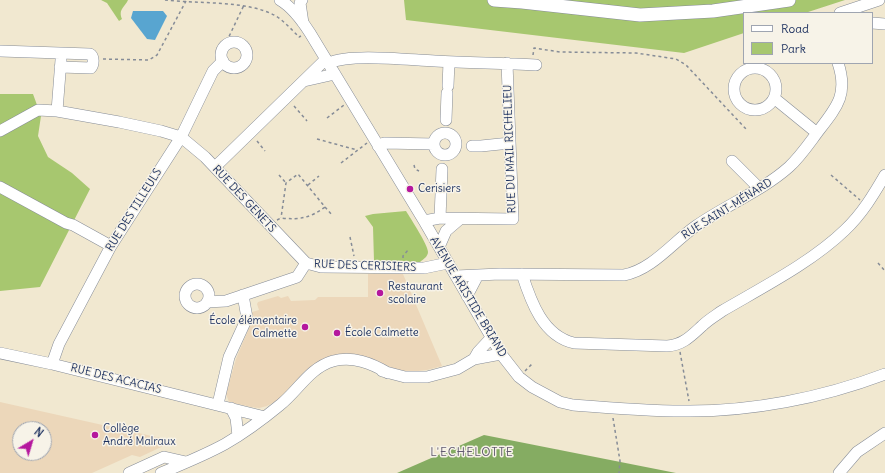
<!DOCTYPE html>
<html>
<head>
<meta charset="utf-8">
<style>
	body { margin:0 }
	#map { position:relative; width:885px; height:473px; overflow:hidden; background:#f1e8d0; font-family:Delius,sans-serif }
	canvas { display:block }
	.legend { position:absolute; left:743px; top:12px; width:130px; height:52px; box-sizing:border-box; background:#f7f3e8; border:1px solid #9fa5b1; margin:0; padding:5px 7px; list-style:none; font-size:12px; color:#1b2f5e }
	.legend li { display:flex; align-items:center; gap:8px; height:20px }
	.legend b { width:20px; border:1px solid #9fa5b1 }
	.north { position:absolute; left:12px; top:421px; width:40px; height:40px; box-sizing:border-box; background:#f7f3e8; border:1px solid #9fa5b1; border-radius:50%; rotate:38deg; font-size:11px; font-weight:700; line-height:16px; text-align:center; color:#1b2f5e }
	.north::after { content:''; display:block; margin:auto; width:14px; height:18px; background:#b5179e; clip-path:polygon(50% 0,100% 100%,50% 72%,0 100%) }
</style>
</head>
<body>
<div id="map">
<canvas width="885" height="473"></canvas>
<ul class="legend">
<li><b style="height:5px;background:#fff"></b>Road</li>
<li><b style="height:11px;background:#a7c76f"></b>Park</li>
</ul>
<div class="north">N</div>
</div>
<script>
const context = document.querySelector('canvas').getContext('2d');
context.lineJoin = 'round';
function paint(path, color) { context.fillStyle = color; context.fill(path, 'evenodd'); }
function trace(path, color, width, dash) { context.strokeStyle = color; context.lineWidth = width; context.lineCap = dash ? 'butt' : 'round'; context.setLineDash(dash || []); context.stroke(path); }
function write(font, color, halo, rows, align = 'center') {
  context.font = font + ' Delius,sans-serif'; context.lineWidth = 3; context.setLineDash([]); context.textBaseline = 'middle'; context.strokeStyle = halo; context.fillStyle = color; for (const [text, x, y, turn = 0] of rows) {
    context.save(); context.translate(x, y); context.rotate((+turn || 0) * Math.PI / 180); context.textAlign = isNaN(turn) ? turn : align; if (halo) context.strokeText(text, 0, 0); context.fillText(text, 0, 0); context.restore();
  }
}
paint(new Path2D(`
	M368,274h35l39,92 -15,4 -17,2 -15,-3 -24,-10 -12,-4 -45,10 -9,6 -28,30 -10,5 -8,2 -8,-1 -22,-5 -3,-8 10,-35 15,-36 1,-11 7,-2 -2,-6 1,-2 20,-6 3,2 7,-2 3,5 24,-1 3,-3h50z
	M0,402l174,39 -34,16 -8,-2 -40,18h-92zM20,429h24v24h-24z`), '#ecd7ba');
paint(new Path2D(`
	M101,0h27c-3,7 -10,9 -6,19l-3,2 -12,-18z
	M404,0h441l-40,13h-61v20l-60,20 -278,-33z
	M0,94h33l8,22 -3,20 10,21 24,16 18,16 -50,98 -40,4z
	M406,211c5,8 22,34 22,41 0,4 -4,7 -8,10l-46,-1 -1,-34 -8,-11 8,-2z`), '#a7c76f');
paint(new Path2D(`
	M484,435l192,38h-279z`), '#85ac62');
paint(new Path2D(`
	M133,11h30l4,5 -12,24 -8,-1 -16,-21z`), '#58a5d0');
const minor = new Path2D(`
	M280,0c12,7 23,22 30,33l114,188 77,133 18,23 13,10 28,15 13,3c37,3 73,6 110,6 67,1 139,-13 202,-37
	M302,0l-2,3 3,20
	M840,13l39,-13
	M872,23l13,1
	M221 55a13 13 0 1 1 26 0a13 13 0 1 1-26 0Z
	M0,51l90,3c4,2 4,10 1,14l-31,-1
	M329,63c22,-10 80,-3 106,-2 34,2 67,2 101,4
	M734 89a21 21 0 1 1 42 0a21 21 0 1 1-42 0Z
	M304,81l31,-7
	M448,86l1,-24
	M774,98l43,35
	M57,111l4,-51
	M446,120l1,-27
	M0,131l38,-21 19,1 62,11 42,9 20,6 24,20 101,106
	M434 144a11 11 0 1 1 22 0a11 11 0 1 1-22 0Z
	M378,146l6,-3 50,1
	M472,146h9l29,-3
	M732,161l27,27
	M215,167l111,-108
	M0,187l66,36 7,2 38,21
	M440,218l2,-49
	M424,221l16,-3 73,1 -6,-156
	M439,247l7,-16 14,-12
	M522,274c9,28 21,62 52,69l93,3c16,-1 24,-10 35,-20 6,-6 13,-10 20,-15 41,-24 90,-49 123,-81 17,-16 29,-36 40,-55
	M456,276l44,-2 124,1c28,-5 49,-33 72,-49 30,-21 66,-35 93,-59 12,-11 21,-25 31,-38 18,-23 28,-36 18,-66
	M185 296a12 12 0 1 1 24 0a12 12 0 1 1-24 0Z
	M467,296l11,-21
	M207,302l19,-1 71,-24 9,-14 15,4 103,1 24,-5
	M0,353l52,11 213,53
	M474,359l4,-7 13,-14
	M52,364l7,-20 52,-98 70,-109 32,-66 10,-10
	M382,371l23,6h22l30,-8 17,-10 27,-5
	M218,404l11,-47 18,-39 -4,-23
	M231,408l5,10 2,18
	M129,473l35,-16 22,5
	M161,473c22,-9 44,-18 64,-29 19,-11 38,-25 55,-39 18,-14 29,-37 53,-44 20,-5 38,2 55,12
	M839,473l18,-21 28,-19`);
const major = new Path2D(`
	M494,0l28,2 118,13 73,-4 76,-11`);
trace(minor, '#868c97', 12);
trace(major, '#868c97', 14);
trace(new Path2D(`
	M165,0c34,4 82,0 111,16 9,6 16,14 23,21l2,-1
	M224,47l20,-42
	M533,55l1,-7 26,4 76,1 40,6 10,6 60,64
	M103,59l46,1 8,-5 29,-54
	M294,106l13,15
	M327,118l17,-13
	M317,139l40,11
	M257,141l8,10
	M341,163l26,-20
	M414,165l1,4 4,2
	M279,175l7,8
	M831,175l29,25
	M308,185l11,-9
	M325,207l7,8
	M277,220l4,-2c19,2 29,0 44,-11l-27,-33 -12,9 -5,35
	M350,237l4,19
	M403,258v-2l5,-6
	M878,263l7,8
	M680,352l9,49
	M525,371l8,-8
	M613,418l7,43 -1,12`), '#868c97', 1.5, [3, 3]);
trace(minor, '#fff', 11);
trace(major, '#fff', 13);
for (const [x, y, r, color] of [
	[410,189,4,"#b5179e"],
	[380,293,4,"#b5179e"],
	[305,327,4,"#b5179e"],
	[337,333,4,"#b5179e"],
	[95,435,4,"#b5179e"]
]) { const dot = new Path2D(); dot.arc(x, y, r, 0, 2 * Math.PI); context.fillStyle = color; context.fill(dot); trace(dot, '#f7f3e8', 1.5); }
write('11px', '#1b2f5e', '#f7f3e8', [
	["RUE DU MAIL RICHELIEU",510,149,-92],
	["RUE DES GENETS",244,199,47],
	["RUE SAINT-MÉNARD",727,209,-32],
	["RUE DES TILLEULS",134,210,-58],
	["RUE DES CERISIERS",365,266,2],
	["AVENUE ARISTIDE BRIAND",468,297,59],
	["RUE DES ACACIAS",116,379,14]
]);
write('11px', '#1b2f5e', '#f7f3e8', [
	["Cerisiers",418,189],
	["Restaurant",388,287],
	["scolaire",388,300],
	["École élémentaire",297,321,"right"],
	["Calmette",297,334,"right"],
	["École Calmette",345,333],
	["Collège",103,429],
	["André Malraux",103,442]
], 'left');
context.letterSpacing = '1px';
write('12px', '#625b70', '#f7f3e8', [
	["L'ECHELOTTE",472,453]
]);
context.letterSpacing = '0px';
</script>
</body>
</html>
